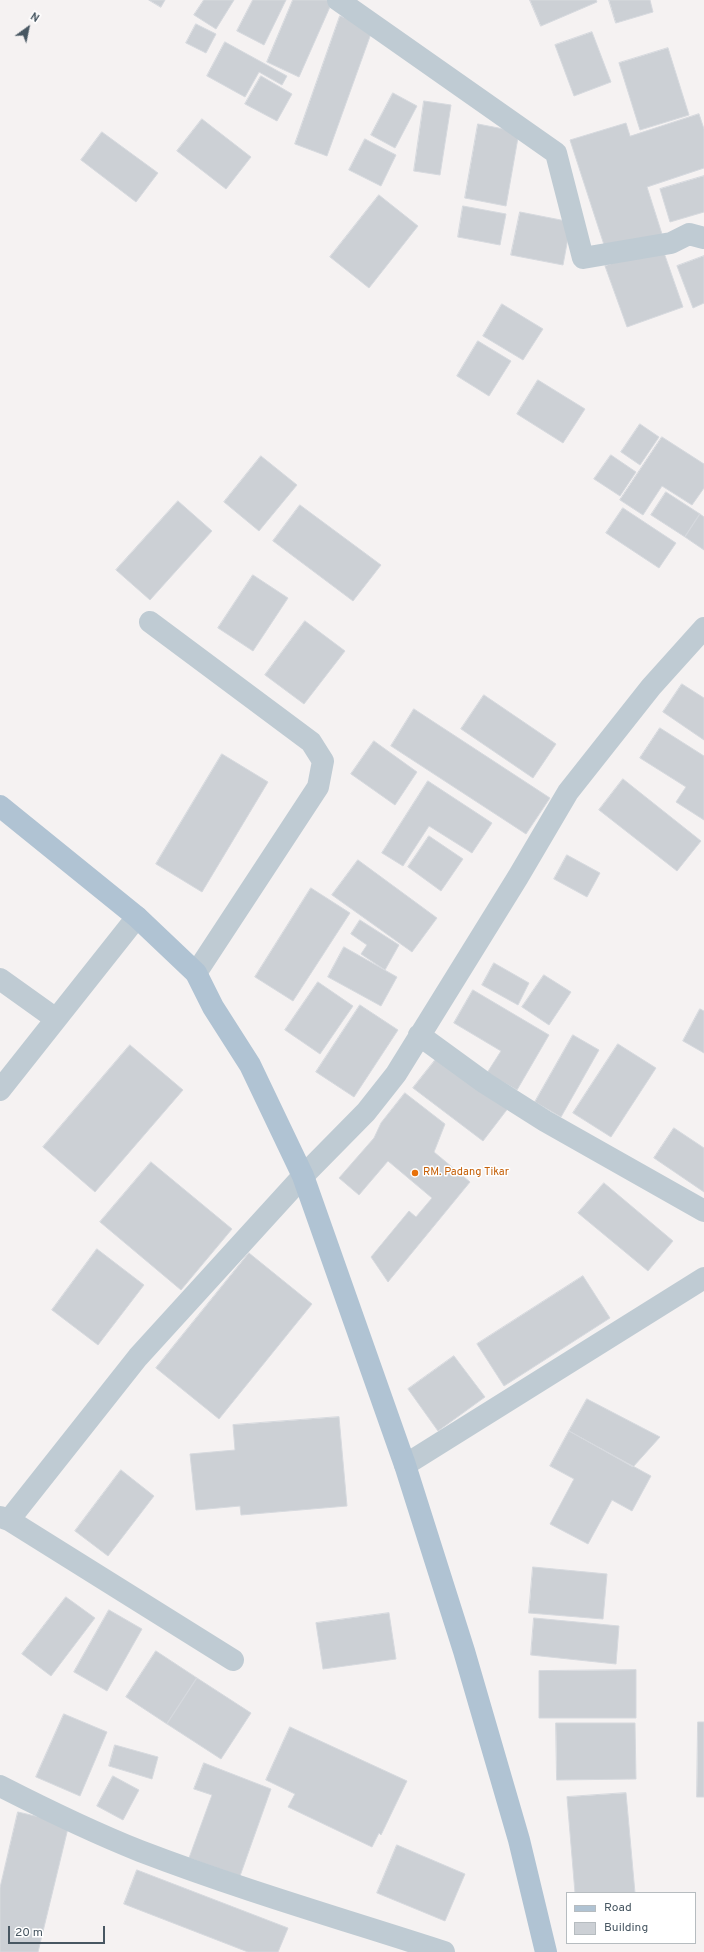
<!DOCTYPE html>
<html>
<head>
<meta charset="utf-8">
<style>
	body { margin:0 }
	#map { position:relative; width:704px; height:1952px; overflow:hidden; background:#f5f2f2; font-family:Overpass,sans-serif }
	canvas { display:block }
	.legend { position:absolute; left:566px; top:1892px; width:130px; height:52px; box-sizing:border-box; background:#fff; border:1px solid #b6bcc0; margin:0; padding:5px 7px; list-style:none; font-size:12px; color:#485762 }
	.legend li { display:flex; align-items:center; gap:8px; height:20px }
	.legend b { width:20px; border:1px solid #b6bcc0 }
	.north { position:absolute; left:8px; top:8px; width:40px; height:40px; -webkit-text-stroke:3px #fff; paint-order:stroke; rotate:33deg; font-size:11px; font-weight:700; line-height:16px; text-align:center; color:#485762 }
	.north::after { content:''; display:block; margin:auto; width:14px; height:18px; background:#485762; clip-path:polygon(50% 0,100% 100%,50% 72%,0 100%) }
	.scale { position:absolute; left:8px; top:1926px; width:97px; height:18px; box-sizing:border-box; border:2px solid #485762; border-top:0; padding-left:5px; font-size:12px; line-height:14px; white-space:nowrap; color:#485762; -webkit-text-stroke:3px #fff; paint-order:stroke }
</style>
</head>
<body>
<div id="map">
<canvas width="704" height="1952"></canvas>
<ul class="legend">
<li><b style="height:5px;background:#b0c3d3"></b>Road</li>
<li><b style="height:11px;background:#ccd0d5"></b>Building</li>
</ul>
<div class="north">N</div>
<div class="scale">20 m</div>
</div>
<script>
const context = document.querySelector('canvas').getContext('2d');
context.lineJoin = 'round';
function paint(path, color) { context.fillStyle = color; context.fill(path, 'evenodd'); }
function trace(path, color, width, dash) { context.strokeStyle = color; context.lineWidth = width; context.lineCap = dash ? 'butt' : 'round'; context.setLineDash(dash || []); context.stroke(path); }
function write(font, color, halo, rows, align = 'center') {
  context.font = font + ' Overpass,sans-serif'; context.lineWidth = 3; context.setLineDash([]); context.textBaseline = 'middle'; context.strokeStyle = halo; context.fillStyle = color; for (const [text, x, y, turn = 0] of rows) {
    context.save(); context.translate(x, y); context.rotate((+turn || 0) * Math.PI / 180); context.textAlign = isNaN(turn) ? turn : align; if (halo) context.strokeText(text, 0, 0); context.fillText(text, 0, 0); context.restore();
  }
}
const building = new Path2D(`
	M149,0h16l-4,7z
	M204,0h30l-18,29 -22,-14z
	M253,0h33l-22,45 -27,-14z
	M293,0h40l-34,77 -32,-15z
	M530,0h66l1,2 -56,24z
	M609,0h41l3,12 -37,11z
	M340,16l33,12 -46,128 -32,-12z
	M196,24l20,10 -10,19 -20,-10z
	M592,32l19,50 -37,14 -19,-51z
	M225,42l62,34 -5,9 -23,-13 -14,25 -38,-21z
	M668,48l21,67 -49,15 -21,-67z
	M261,76l31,18 -15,27 -32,-17z
	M393,93l24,13 -22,42 -24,-13z
	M424,101l27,4 -11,70 -26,-4z
	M699,114l5,15v39l-57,19 15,47 -56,17 -36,-111 56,-17 4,13z
	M202,119l49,38 -25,32 -49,-38z
	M478,124l41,8 -13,74 -41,-8z
	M102,132l56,41 -22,29 -55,-42z
	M365,139l31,16 -15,31 -32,-16z
	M704,176v36l-34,10 -10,-33z
	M379,195l39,31 -49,62 -39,-31z
	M463,206l43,8 -6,31 -42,-8z
	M520,212l51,10 -8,43 -52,-10z
	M662,247l21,60 -56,20 -22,-61z
	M704,256v47l-11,5 -16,-42z
	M502,304l41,25 -20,31 -40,-24z
	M478,341l33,20 -22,35 -32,-20z
	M538,380l47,29 -22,34 -46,-29z
	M640,424l19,13 -19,28 -19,-13z
	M662,437l42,27v24l-12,17 -30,-19 -19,29 -23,-15z
	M611,455l25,17 -16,24 -26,-17z
	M261,456l36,29 -38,46 -35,-29z
	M666,492l34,22 -15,23 -34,-22z
	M178,501l34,30 -62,69 -34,-30z
	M300,505l81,60 -28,36 -80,-60z
	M623,508l53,35 -17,25 -53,-35z
	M700,514l4,3v33l-19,-13z
	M253,575l35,23 -35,53 -35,-23z
	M305,621l40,30 -41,53 -39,-29z
	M682,684l22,14v42l-41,-28z
	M484,695l72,49 -23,34 -72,-49z
	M414,709l136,89 -24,36 -135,-88z
	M660,728l44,28v64l-28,-18 10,-15 -46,-29z
	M374,741l43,31 -22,33 -44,-31z
	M222,754l46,28 -66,110 -46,-28z
	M623,779l78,62 -24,30 -78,-61z
	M428,781l64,42 -20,30 -43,-27 -26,40 -21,-13z
	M429,836l34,23 -22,32 -33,-24z
	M567,855l33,18 -13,24 -33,-18z
	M358,860l79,58 -25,34 -80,-57z
	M311,888l39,25 -57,88 -38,-24z
	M360,920l39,25 -14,25 -24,-16 6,-9 -16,-11z
	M344,947l53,30 -16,29 -53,-29z
	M494,963l35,20 -11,22 -36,-20z
	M544,975l27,17 -22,33 -27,-18z
	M318,982l35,24 -33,48 -35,-24z
	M473,990l76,45 -32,55 -30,-17 14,-22 -47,-28z
	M360,1005l38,25 -44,67 -38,-25z
	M700,1009l4,2v42l-21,-12z
	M573,1035l26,15 -38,67 -26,-15z
	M618,1044l38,24 -45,69 -38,-24z
	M130,1045l53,45 -88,102 -52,-45z
	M440,1054l69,53 -26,34 -70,-53z
	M405,1093l40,31 -11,28 36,30 -82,100 -17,-25 38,-46 7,6 16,-19 -44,-37 -29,34 -20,-17 35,-40 7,-15z
	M674,1128l30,20v44l-50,-34z
	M151,1162l81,67 -51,61 -81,-68z
	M604,1183l69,58 -25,30 -70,-58z
	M97,1249l47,36 -46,60 -46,-35z
	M249,1253l63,51 -93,115 -63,-51z
	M583,1276l27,42 -106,68 -27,-42z
	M454,1356l31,41 -47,34 -30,-42z
	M587,1399l73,38 -27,30 -64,-36z
	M339,1417l8,89 -106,9 -1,-9 -44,4 -6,-56 45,-4 -2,-25z
	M569,1431l82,45 -19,35 -20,-11 -24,44 -38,-20 24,-45 -24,-13z
	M121,1470l33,26 -46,60 -33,-25z
	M533,1567l74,7 -4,45 -74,-6z
	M66,1597l29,21 -44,58 -29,-22z
	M109,1610l33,19 -35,62 -33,-19z
	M389,1613l7,46 -73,10 -7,-46z
	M534,1618l85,8 -3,38 -85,-9z
	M156,1651l41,27 -30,46 -41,-27z
	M636,1670v48h-97v-47z
	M197,1678l54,35 -30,46 -54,-35z
	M64,1714l43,18 -27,64 -44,-19z
	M698,1722h6v75h-7z
	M556,1723h79l1,56 -79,1z
	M290,1727l117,54 -26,54 -2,-2 -7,14 -84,-40 7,-13 -29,-14z
	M115,1745l43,12 -6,22 -43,-13z
	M204,1763l67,26 -31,87 -51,-18 23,-63 -18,-6z
	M113,1776l26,14 -16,30 -26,-14z
	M626,1793l9,100h-60l-8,-96z
	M18,1812l51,12 -31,128h-38v-64z
	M397,1845l68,29 -20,47 -68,-28z
	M137,1870l151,58 -10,24h-30l-124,-48z`);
paint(building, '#ccd0d5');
trace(building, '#d6d9de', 1);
trace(new Path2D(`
	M338,0l218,153 27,105 88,-15 18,-9 15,4
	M150,622l161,120 12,19 -5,26 -122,186
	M0,979l56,40
	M419,1035l66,48 60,38 159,90
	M0,1090l137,-173
	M405,1465l299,-187
	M0,1517l9,3 129,-163 165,-181 63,-64 30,-38 122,-197 50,-85 83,-105 53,-59
	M9,1520l224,140
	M0,1786c45,23 92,46 140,65 99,38 202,68 304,101`), '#bfcbd3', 22);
trace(new Path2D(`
	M0,806l137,111 59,56 17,34 37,58 53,111 102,289 59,186 55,189 27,112`), '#b0c3d3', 22);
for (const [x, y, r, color] of [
	[415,1173,4,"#e8710a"]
]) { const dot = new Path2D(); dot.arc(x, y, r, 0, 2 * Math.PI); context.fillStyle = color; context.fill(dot); trace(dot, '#fff', 1.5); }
write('11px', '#c56008', '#fff', [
	["RM. Padang Tikar",423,1173]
], 'left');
</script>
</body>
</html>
